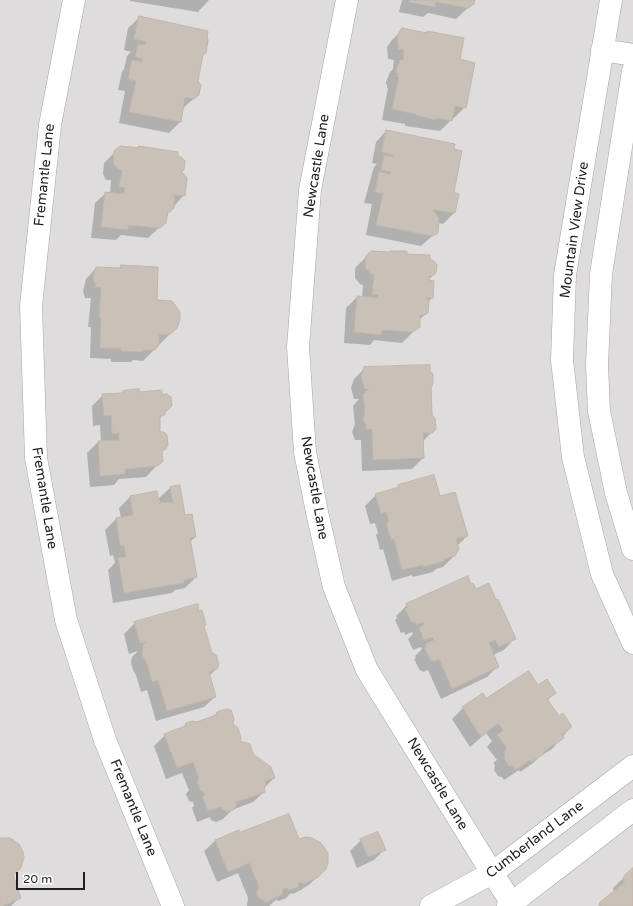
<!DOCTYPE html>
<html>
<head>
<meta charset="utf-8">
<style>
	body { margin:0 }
	#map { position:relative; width:633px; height:906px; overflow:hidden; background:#f1eee5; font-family:"Varela Round",sans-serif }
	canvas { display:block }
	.scale { position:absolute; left:16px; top:872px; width:69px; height:18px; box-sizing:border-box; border:2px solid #1f1f1f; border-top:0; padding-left:5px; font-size:12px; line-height:14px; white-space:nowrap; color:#1f1f1f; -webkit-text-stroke:3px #fff; paint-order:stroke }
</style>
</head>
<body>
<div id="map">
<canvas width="633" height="906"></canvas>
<div class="scale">20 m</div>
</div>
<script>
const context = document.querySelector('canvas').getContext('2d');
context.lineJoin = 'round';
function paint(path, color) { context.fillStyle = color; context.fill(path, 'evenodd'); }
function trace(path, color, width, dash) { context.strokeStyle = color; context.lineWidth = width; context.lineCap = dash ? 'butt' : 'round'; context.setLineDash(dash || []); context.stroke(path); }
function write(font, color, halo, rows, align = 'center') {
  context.font = font + ' "Varela Round",sans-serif'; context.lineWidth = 4; context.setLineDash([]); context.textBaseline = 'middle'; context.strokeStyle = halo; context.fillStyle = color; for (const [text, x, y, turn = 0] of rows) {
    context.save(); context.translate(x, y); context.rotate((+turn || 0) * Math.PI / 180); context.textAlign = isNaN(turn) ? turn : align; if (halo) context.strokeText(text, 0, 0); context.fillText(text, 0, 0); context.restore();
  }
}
paint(new Path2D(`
	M0,0h633v906h-633z`), '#dedcdc');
paint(new Path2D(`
	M130,0h79l-11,12 -68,-11z
	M402,0h72l-1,3 -17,16 -28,-6 -5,4 -24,-5z
	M139,18l63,38 -5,25 1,14 -16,14 -2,13 -11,11 -50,-10 6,-32 -7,-1 4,-18 2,-3 3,-13 4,-4 -7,-2 4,-22z
	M403,29l22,5 2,-2 31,28 7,47 -11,11h-3v2l-11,11 -35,-5v-2l-23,-4 6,-32h-1v-4h-1v-2l4,-10 3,-3 1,-9 -6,-1 -1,-12 5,-7z
	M386,131l66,62 6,1 -4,19 -11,11 -5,-1 -1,9 -16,14 -55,-11 6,-31 -8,-1 10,-36 3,-3 -5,-1 4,-21z
	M138,147l43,25 3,23 -18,20 -1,7 -17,16 -27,-3 -5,5 -25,-2 4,-35 11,-10h4l1,-13h-5l-3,-6 1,-11 11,-11 21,-3z
	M390,252l39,9 7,12 -9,8 5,17 -4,4 -1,11 -8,7v6l-17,17 -28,-3 -4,5 -26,-2 2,-35 11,-11 5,1 1,-13 -3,-1 -5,-6v-10l11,-11 23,-4z
	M121,266l35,35 16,31 -29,29 -10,-1 -2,2h-20v-3l-21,-1 1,-31h-3l3,-29h-6l-2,-7 3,-12 10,-11 23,1z
	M365,368l65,20 1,28 4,13 -12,12v17l-11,11 -50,2 -1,-31h-6l-3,-8 3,-8 -2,-18 6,-7h-5l-3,-11 3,-9z
	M123,392l39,3 9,11 -12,13v14l5,16 -3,2 1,9 -16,17 -27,2 -5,6 -24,2 -3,-34 11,-11h3l-1,-17 -7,1 -1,-20 11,-11 18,-1z
	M179,486l6,30 10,21 -6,6 7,34 -11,11 -10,2 -3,3 -59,10 -5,-33 7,-7 -2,-8 -3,1 -5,-26 11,-11 5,-1 -2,-10 11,-11 30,7 -1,-6 11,-10z
	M399,486l40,11 28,39 -10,10 -3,10 -11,11 -7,2 -3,3 -20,5 -1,-2 -20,6 -9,-32 -3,1 -4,-15 2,-2 -3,-10 -5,1 -5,-18 11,-11 20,-6z
	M470,585l44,54 -10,11 -11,5 5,11 -11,11 -46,22 -13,-29 -5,2 -2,-2 -1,1 -6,-12 2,-1 -1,-2 7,-7 -1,-2 -8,3 -5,-11 5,-5 -1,-2 -7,3 -1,-3 -3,1 -6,-13 2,-2 -1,-2 11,-11z
	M199,612l17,57 -7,7 6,21 -11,10 -48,14 -9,-31 -6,2 -5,-17 -3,-5 -2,-7 1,-6 6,-6 -9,3 -5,-20 11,-11z
	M538,686l17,7 -8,8 11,17 13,9 -19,22 -13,8 -7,7 -12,8 -1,-2 -15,10 -2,-3 -4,-1 -4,-6 1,-5 -2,-2 4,-3 -10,-13 5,-6 -6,-8 -16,14 -18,-28 11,-11 23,-9z
	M218,713l13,10 7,18 36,37 -11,11 1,3 -11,10 -21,8 -9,9 -7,3 -5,-2 -1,-3 -13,5 -5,-14 2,-2 -1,-4 -4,-1 -3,-7 3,-4 -7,-17 -16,6 -12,-33 11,-11 18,-7 4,-4 10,-1 16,-6z
	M239,831l1,3 58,7 23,32 -11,11 -9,6 -8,4 -2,-1 -5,5 -7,3 -3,-1 -7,6h-22l1,-8 -10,-25 -21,9 -13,-31 11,-10z
	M0,839l20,58 -9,9h-11z
	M361,840l24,9 -11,11 -17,8 -7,-17z
	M633,869v37h-35l16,-14 -1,-4z`), '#0003');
const building = new Path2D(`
	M410,0h65l-1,4 -6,4 -32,-6 -1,5 -26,-5z
	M139,16l69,15 -1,6 1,3 -2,13 -3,2 -5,26 3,4 -2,10 -5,4 -9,-2 -4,25 -52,-10 7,-31 -8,-2 4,-19 10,2v-3l-7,-2 3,-13 7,1 1,-3 -12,-3z
	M402,28l25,5v-2l37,7 -4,21 15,4 -9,45 -11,-2 -3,15 -15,-3 -1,2 -21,-5v-1l-23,-5 7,-32h-2l1,-3 -2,-1v-3l4,-10h3l1,-10 -6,-1v-3l-1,-3 1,-8z
	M386,130l69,14 -1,5 8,2 -8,41 5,2 -4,19 -22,-3 6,8 -1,15 -6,3 -56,-11 7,-31 -8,-2 4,-20 11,2 1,-2 -10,-2 3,-15 10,2v-2l-12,-3z
	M121,146l17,2v-2l40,6v4l3,1 4,4 -1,9 -2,2 5,6 -2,18 -12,-1 2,3 -1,10 -4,4h-2l-2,11 -6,5 -32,-3v5l-27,-3 4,-35 19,2 1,-6 -6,-1 3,-17 -5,-1 -4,-6 1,-12z
	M372,251l18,1v-1h17v3l23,1v5h3l4,5 -1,8 -4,3h-3v4l5,1 -1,17h-7l3,3 -1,12 -5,2h-3v12l-7,5 -31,-2 -1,5 -27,-3 3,-36 21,2v-3l-6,-1 2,-20h-3l-6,-7 1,-11z
	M121,265l37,2 -1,33 15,1 8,11v8l-3,8 -7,6 -11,1v9l-4,6h-12v2l-22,-1v-3h-21l1,-31h-2l2,-30h-6l1,-3 -3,-4 1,-6 2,-7 25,1z
	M430,365v6l3,3v10l-2,4 1,27 3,3 1,11 -4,4h-9l1,25 -51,2 -1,-31h-6v-4l-3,-5 2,-8 -2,-18 6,-5h-4l-3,-8 -1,-5 3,-9z
	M139,389l1,3 22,-2v4h5l4,3 1,9 -4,4h-3v5h-5v17h4l3,3 1,10 -3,5h-3l1,11 -5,5 -33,3v5l-25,2 -2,-35 21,-1v-7l-7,1 -1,-19 -7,1 -2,-22 21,-1v-2z
	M434,475l6,21 15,-4 13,44 -12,3 3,10 -4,7 -11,3 1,2 -22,6v-2l-21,5 -8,-31 -3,1 -5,-17 3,-1 -3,-10 -5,2 -6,-20 24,-7 -1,-2z
	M180,485l5,30 7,-1 4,23 -6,1 7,39 -13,3v3l-60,10 -6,-35 8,-1 -2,-12 -4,1 -4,-28 17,-3 -3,-19 27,-5 2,12 11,-1 3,1 -3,-16z
	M468,576l3,8 2,-1 3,6 13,-6 7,17 2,-1 18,40 -17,8 -4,-7 -6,3 10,24 -47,22 -13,-30 -6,3 -1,-2 -1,1 -7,-13 2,-1 -1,-3 9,-4 -2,-3 -8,3 -5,-12 5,-3 -1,-3 -7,3 -1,-3 -3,1 -7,-14 3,-2 -2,-3z
	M198,604l1,7 3,-1 4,15 -2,1 8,27 4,2 3,9 -2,5 -8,3 7,25 -49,14 -9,-31 -6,2 -5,-18 -5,-9 1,-10 3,-3 -6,1 -6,-21z
	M529,671l9,14 9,-6 9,14 -9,6 12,17 4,-3 9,14 -10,7 2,4 -21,14 1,2 -13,8 -1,-2 -15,10 -2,-4h-4l-5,-7 1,-5 -1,-2 3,-4 -10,-13 6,-5 -5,-7 -17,14 -19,-30 21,-14 3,5z
	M227,709l4,1 3,9 -1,4 1,2 4,3 3,10 -1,3 10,3 3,10 18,13 4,11 -10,3 1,4 -2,3 1,4 -28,10 -2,7 -8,3 -5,-3 -1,-2 -13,4 -6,-15h3l-2,-5 -3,-1 -3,-8 2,-4 -6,-16 -16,6 -13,-34 21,-8 1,-3 6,-2 5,1 19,-7 1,-3z
	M289,814l10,25 7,-2 6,1 9,5 7,10v10l-2,6 -8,8 -14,7 -5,-2 -1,5 -8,3 -5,-2 -3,2 1,4 -18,9 -1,-3 -5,-2 -2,-3v-4l2,-4 -10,-24 -21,9 -13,-32 24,-10 1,2z
	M378,832l8,18 -18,7 -8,-18z
	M0,838h10l9,6 4,8 1,5 -3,11 -8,7 8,23 -19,8h-2z
	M633,868v38h-32l-2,-3 26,-21 -2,-1 1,-5z`);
paint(building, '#c9c1b7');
trace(building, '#c4b6a6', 1);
const minor = new Path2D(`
	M74,0l-24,125 -19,181 5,152 30,162 39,120 68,166
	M347,0l-37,190 -12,157 7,105 12,60 17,75 33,83 125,203 22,33
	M611,0l-46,275 -3,85 11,97 29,117 31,69
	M602,50l31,5
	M633,71l-32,203 -4,91 2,46 17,82 17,56
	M431,906l61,-33 141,-107
	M508,906l125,-96`);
trace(minor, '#a6a6a6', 23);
trace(minor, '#fff', 22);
write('14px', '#1f1f1f', '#fff', [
	["Newcastle Lane",317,166,-81],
	["Fremantle Lane",45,175,-84],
	["Mountain View Drive",575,230,-82],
	["Newcastle Lane",314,488,80],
	["Fremantle Lane",44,498,81],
	["Newcastle Lane",437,784,59],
	["Fremantle Lane",133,808,68],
	["Cumberland Lane",535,840,-37]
]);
</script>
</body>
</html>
